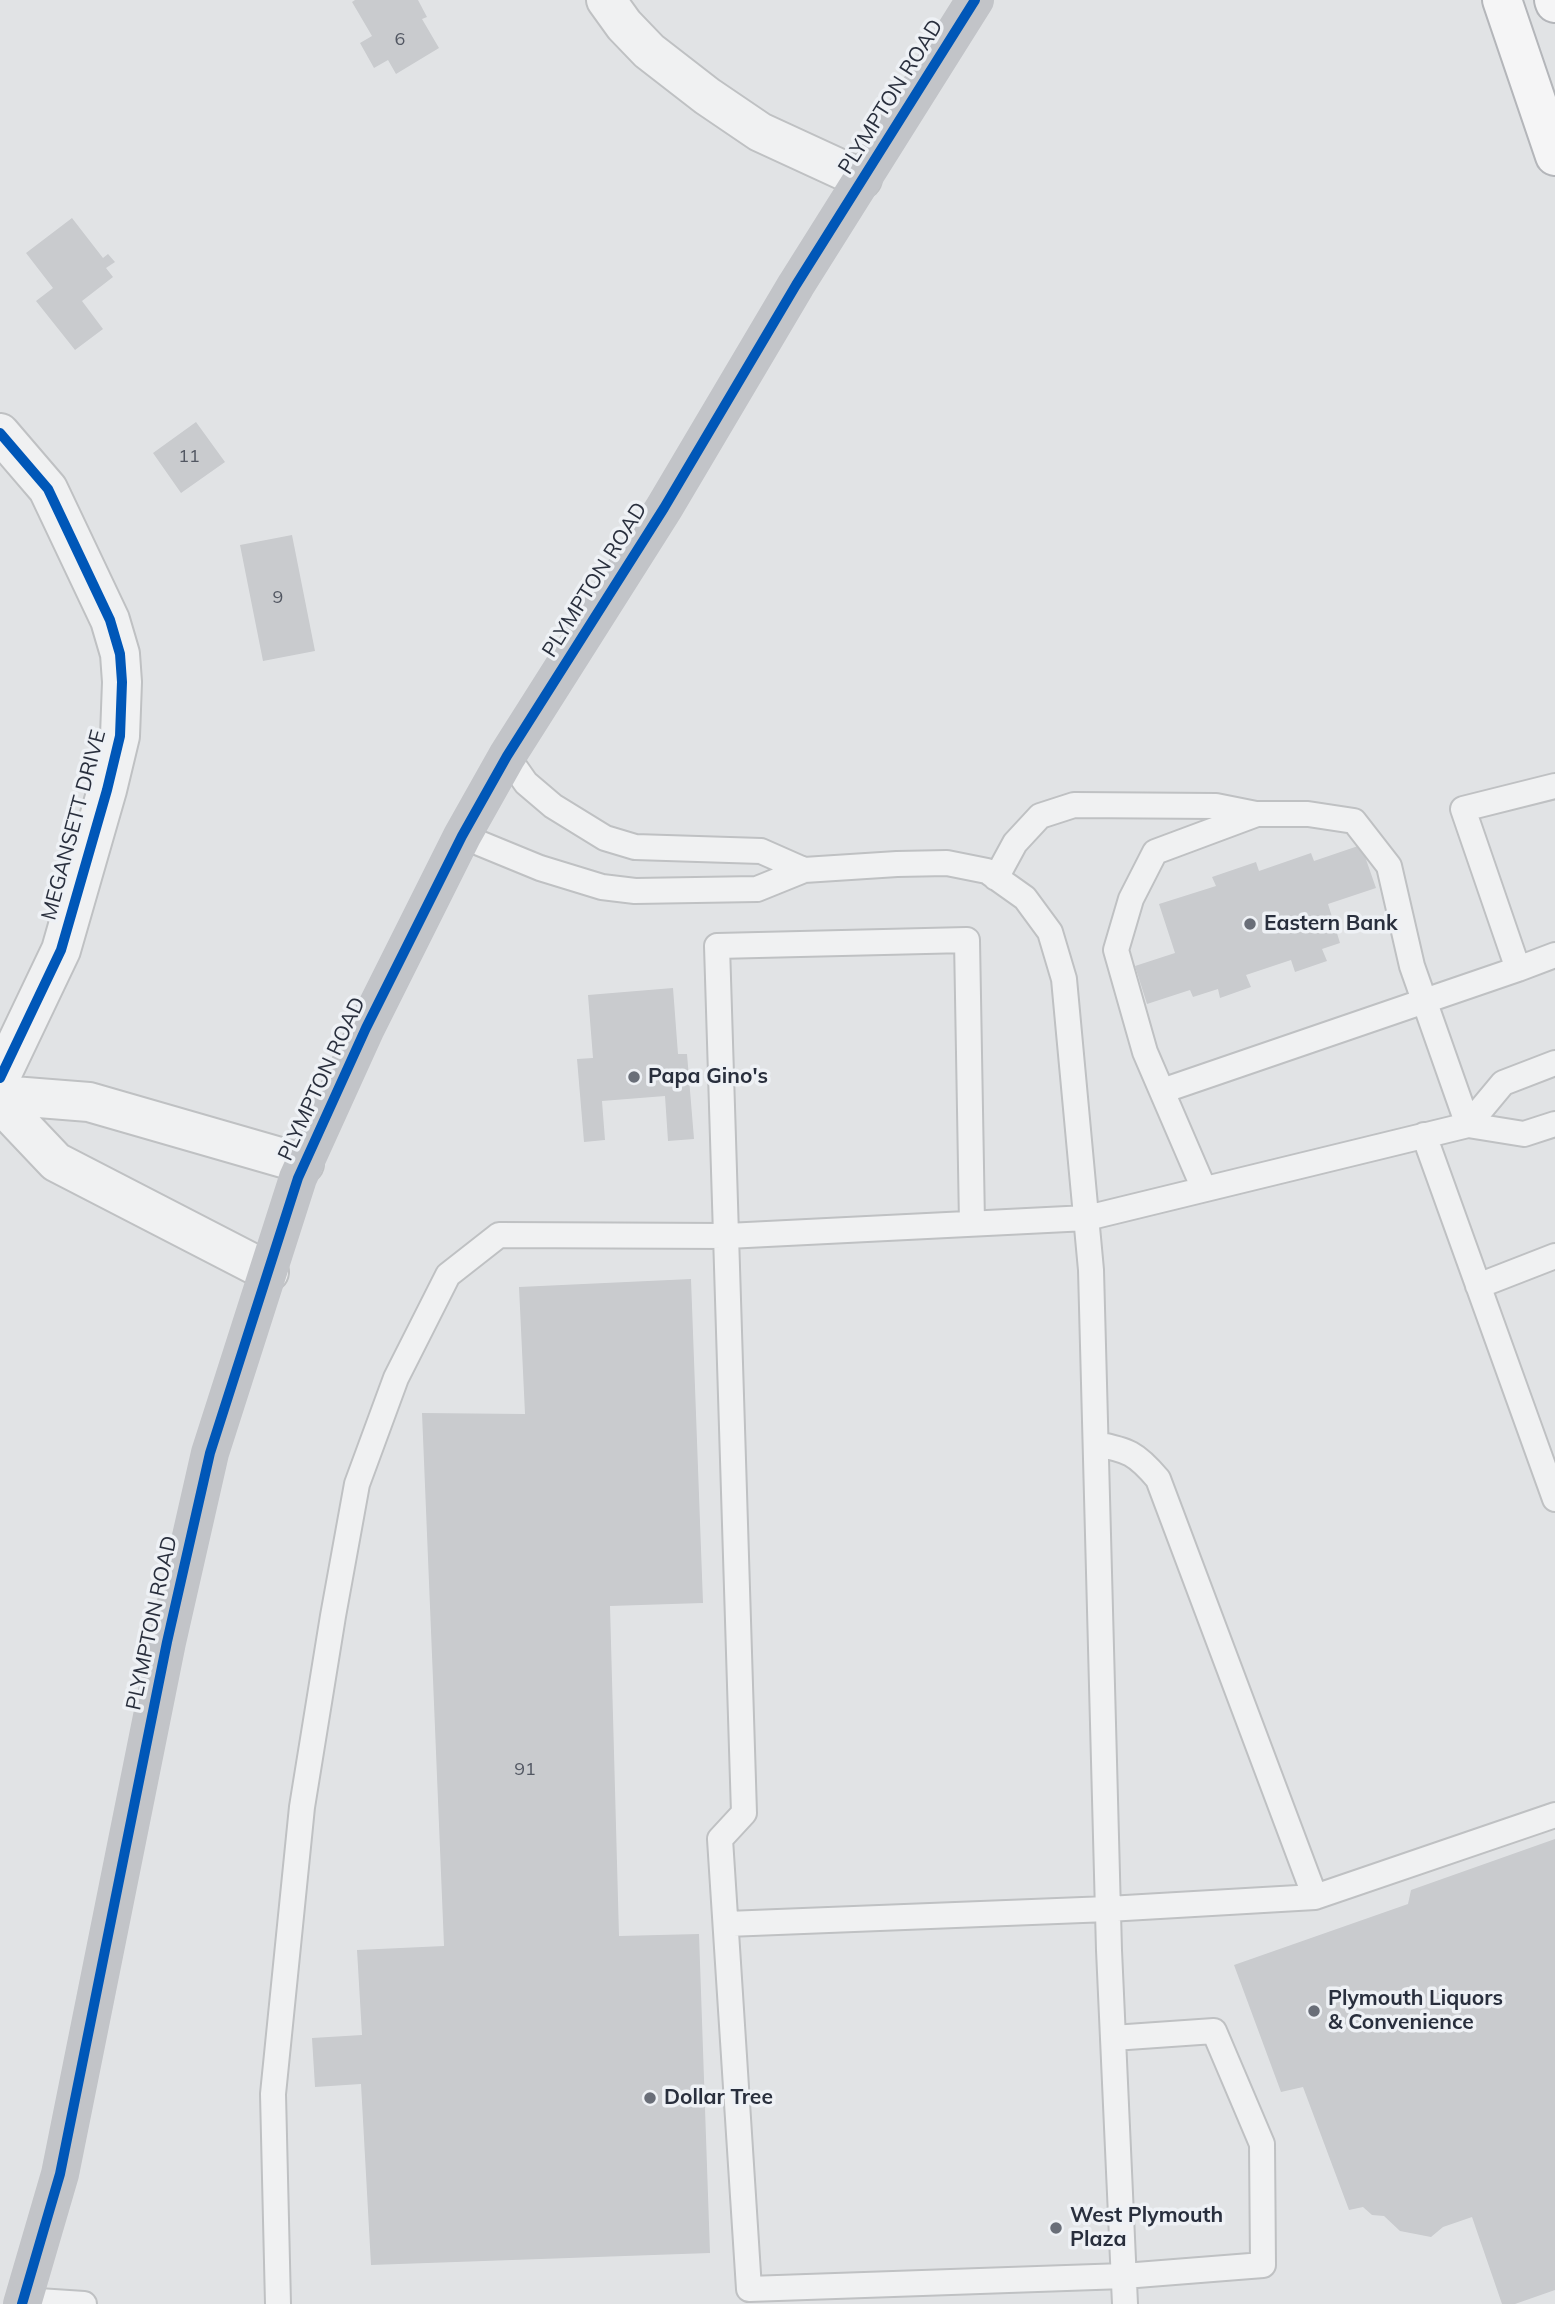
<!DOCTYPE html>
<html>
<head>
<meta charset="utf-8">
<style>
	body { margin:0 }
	canvas { display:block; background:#e1e3e5 }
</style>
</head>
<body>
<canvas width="1555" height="2304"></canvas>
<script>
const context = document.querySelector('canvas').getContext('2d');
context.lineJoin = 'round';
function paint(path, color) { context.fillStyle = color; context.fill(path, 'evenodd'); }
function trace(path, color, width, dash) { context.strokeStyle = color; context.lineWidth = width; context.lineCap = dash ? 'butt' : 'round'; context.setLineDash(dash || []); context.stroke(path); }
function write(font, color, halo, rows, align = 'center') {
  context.font = font + ' Mulish,sans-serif'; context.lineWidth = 7; context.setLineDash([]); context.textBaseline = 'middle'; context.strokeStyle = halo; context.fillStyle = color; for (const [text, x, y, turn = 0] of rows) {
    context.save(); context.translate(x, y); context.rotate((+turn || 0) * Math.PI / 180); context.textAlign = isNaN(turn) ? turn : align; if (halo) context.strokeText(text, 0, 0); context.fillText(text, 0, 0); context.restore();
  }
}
paint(new Path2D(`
	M355,0h63l9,17 -5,2 17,29 -43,26 -8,-14 -14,8 -14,-25 12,-7 -20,-34z
	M72,218l31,40 5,-4 7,8 -9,6 7,9 -31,24 21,28 -28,21 -39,-49 17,-13 -27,-35z
	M196,422l29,40 -44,31 -28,-40z
	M292,535l23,116 -52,10 -23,-116z
	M1361,845l15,43 -48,16 12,39 -18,6 5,12 -32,11 -4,-12 -45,15 5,12 -31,11 -2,-9 -25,8 -3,-7 -43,14 -12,-38 40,-13 -16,-49 57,-18 -4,-9 44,-15 3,9 52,-18 3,8z
	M673,988l5,66h9l7,85 -26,2 -3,-45 -63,5 3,39 -21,2 -7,-83 16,-1 -5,-63z
	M691,1279l12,324 -93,3 9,330 80,-2 11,319 -339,12 -10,-181 -46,3 -3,-49 50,-3 -5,-85 87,-4 -22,-533 103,1 -6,-127z
	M1555,1839v451l-40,14h-13l-30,-87 -29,10 -12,10 -31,-6 -16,-15 -12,-1 -9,-8 -14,3 -46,-123 -22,5 -47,-127 174,-61 3,-14z`), '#c9cbce');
const service = new Path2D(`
	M507,756l19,27 27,23 52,32 30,9 126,4 43,19
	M462,836l78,32 62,19 33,4 122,-2 47,-19 93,-6 50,-1 40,8 38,27 25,34 14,47 27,291 18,680 16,354
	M996,878l19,-35 25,-27 34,-11 142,1 40,8
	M1518,969l-55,-160 92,-23
	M1162,1091l356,-122 37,-14
	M1468,1125l35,-42 52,-20
	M1424,1135l131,364
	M1204,1189l-59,-137 -29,-102 15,-51 24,-47 102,-38h51l46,7 35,45 23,100 56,159
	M972,1223l-5,-283 -250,6 27,867 -24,26 29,450 375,-13 139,-11 -1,-121 -48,-113 -101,7
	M1478,1286l77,-30
	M1096,1444c32,6 40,9 62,35l157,418
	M727,1924l381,-15 207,-12 240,-82
	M23,2300l61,4
	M278,2304l-5,-210 29,-287 31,-191 24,-132 39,-106 52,-103 51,-40 228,1 360,-18 381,-93 56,9 31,-10`);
const minor = new Path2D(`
	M606,0l18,25 25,26 58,45 53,36 102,47
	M0,433l48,56 62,131 10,34 2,28 -2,54 -13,54 -46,160 -61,128
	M0,1095l89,7 215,62
	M0,1103l56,59 213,110`);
const trunk = new Path2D(`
	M1502,0l53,156
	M1554,0l1,3`);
trace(service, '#bfc1c3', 28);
trace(minor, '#bfc1c3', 42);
trace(trunk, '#b4b6ba', 42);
trace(service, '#f0f1f2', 24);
trace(minor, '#f0f1f2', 38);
trace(new Path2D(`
	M22,2304l38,-130 107,-532 43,-189 88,-275 68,-150 96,-192 45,-80 157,-248 132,-223 179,-285`), '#c2c4c8', 38);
trace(trunk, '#f5f5f6', 38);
trace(new Path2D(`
	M0,433l48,56 62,131 10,34 2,28 -2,54 -13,54 -46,160 -61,128
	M22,2304l38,-130 107,-532 43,-189 88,-275 68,-150 96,-192 45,-80 157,-248 132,-223 179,-285`), '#0057b8', 10);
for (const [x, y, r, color] of [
	[1250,924,7,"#696e78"],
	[634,1077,7,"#696e78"],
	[1314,2011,7,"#696e78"],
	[650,2098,7,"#696e78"],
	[1056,2228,7,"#696e78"]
]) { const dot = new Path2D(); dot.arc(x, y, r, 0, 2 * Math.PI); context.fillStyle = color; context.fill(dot); trace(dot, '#eef1f5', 2.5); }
write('18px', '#525762', null, [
	["6",400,40],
	["11",189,457],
	["9",278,598],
	["91",525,1770]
]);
write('21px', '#292f3d', '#eef1f5', [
	["PLYMPTON ROAD",891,97,-58],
	["PLYMPTON ROAD",595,580,-58],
	["MEGANSETT DRIVE",74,825,-75],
	["PLYMPTON ROAD",322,1079,-65],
	["PLYMPTON ROAD",152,1623,-78]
]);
write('bold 21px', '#292f3d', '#eef1f5', [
	["Eastern Bank",1264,924],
	["Papa Gino's",648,1077],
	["Plymouth Liquors",1328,1999],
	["& Convenience",1328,2023],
	["Dollar Tree",664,2098],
	["West Plymouth",1070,2216],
	["Plaza",1070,2240]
], 'left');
</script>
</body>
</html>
